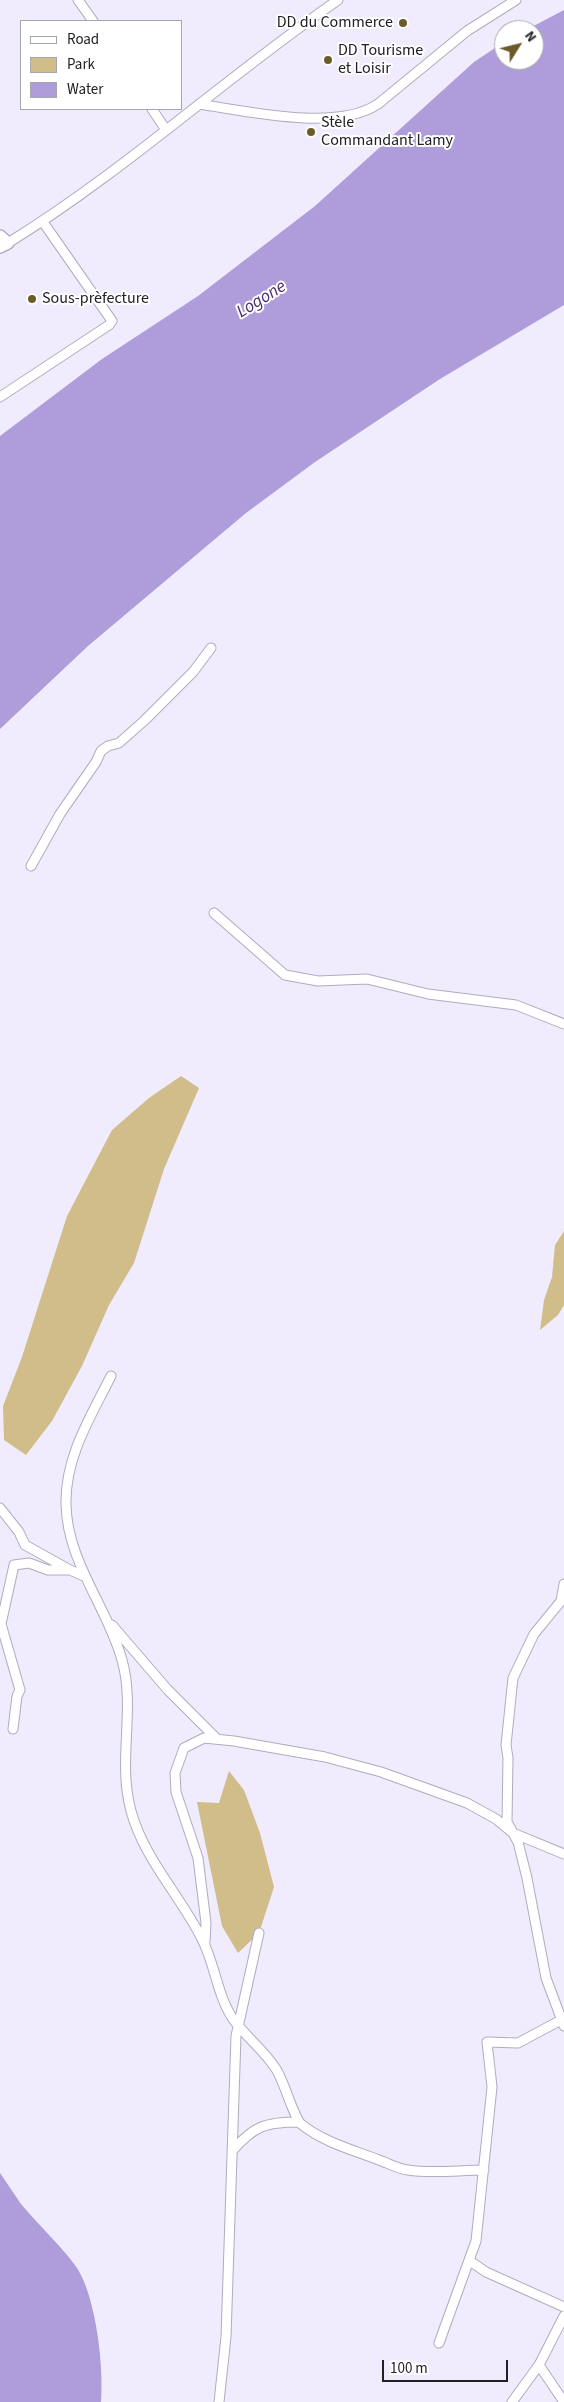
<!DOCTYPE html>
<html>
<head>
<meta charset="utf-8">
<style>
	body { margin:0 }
	#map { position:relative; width:564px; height:2402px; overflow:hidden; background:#f0ecfd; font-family:"Source Sans 3",sans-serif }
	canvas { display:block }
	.legend { position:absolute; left:20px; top:20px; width:162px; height:90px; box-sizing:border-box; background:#fff; border:1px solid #a7a6a8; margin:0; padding:6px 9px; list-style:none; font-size:15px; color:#222026 }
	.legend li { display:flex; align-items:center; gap:10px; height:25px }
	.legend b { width:25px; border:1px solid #a7a6a8 }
	.north { position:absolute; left:494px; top:20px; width:50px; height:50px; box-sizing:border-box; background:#fff; border:1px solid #a7a6a8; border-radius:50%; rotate:54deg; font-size:14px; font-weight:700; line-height:20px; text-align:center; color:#222026 }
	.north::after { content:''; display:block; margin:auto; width:18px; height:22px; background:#6c5b29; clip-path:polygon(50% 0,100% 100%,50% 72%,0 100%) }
	.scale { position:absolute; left:382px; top:2360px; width:126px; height:22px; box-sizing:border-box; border:2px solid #222026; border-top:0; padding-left:6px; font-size:15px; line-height:18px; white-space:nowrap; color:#222026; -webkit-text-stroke:4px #fff; paint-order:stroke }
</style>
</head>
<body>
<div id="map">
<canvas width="564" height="2402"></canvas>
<ul class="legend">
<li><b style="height:6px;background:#fff"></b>Road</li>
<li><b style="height:14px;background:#d0bd8a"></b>Park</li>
<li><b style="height:14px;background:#ae9dda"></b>Water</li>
</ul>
<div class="north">N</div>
<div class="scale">100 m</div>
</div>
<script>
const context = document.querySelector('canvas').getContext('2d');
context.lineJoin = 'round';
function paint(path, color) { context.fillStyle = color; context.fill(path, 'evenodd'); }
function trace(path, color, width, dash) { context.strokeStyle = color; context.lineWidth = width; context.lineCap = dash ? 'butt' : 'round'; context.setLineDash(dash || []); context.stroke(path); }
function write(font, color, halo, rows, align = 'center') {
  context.font = font + ' "Source Sans 3",sans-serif'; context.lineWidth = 4; context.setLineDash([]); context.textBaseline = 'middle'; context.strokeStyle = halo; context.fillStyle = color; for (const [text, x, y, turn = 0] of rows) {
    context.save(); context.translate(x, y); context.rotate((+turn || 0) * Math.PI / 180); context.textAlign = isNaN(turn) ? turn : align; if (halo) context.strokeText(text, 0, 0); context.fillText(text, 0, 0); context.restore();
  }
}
paint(new Path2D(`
	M181,1076l18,12 -35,81 -30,94 -25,42 -27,61 -30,55 -26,34 -22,-15 -1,-34 19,-49 45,-141 45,-86 37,-32z
	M564,1231v74l-6,10 -18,15 4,-30 8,-23 3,-32z
	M229,1771l15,19 16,43 14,54 -15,46 -21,20 -16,-27 -25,-124 22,1z`), '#d0bd8a');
paint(new Path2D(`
	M564,10v295l-124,74 -125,83 -69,51 -158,133 -88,83v-293l102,-77 96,-63 117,-90 159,-144 30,-20v18h30v-30h-8z
	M0,2173c7,10 14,21 21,31 18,22 40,41 56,64 19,29 27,99 24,134h-101z`), '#ae9dda');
const minor = new Path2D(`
	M78,0l15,21
	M199,104c47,7 138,28 179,0l89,-73 49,-31
	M152,109l14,21
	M8,243c117,-72 218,-166 330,-243
	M0,397l109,-72 3,-4 -69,-99
	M31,866l29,-52 36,-52 5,-11 7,-5 11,-3 26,-23 48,-48 18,-24
	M214,913l71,62 33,6 49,-2 61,15 88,11 48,19
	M111,1376c-20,40 -46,81 -45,128 1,58 41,102 56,156 14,49 -5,100 9,151 13,48 49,84 71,128 13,25 15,56 31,80 13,18 32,32 43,50 8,12 18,49 25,55 22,18 52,26 78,36 9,3 19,9 29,10 24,4 51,0 76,0
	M0,1508l19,24 6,13 45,25
	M564,1584l-3,17 -27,33 -21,44 -7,67 2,13 -1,64 11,20 9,36 19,100 18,48
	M112,1625l55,64 50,50
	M13,1729l4,-33 3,-6 -19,-66 13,-59 15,-2 19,7h22l14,6
	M205,1942l1,-19 -8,-65 -22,-66 -1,-19 9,-25 20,-10 30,3 91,16 56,15 86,31 29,16 17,14 51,21
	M232,2151c22,-25 33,-29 67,-29
	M470,2261l16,11 78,35
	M439,2343l37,-102 16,-154 -5,-45 31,1 43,-23
	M219,2402l7,-65 10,-301 23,-103
	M512,2402l27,-37
	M564,2402l-25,-37 25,-49`);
const tertiary = new Path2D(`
	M0,236l8,7 -8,4`);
trace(minor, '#b0acbc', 11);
trace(tertiary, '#b0acbc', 14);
trace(minor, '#fff', 9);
trace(tertiary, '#fff', 11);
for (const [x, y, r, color] of [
	[403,23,5,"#6c5b29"],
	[328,60,5,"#6c5b29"],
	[311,132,5,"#6c5b29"],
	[32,299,5,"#6c5b29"]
]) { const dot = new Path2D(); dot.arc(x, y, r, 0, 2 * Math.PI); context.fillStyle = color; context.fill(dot); trace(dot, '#fff', 2); }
write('16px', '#222026', '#fff', [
	["DD du Commerce",393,23,"right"],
	["DD Tourisme",338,51],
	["et Loisir",338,69],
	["Stèle",321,123],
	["Commandant Lamy",321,141],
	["Sous-prèfecture",42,299]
], 'left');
write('italic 18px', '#472d74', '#fff', [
	["Logone",262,300,-32]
]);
</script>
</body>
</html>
